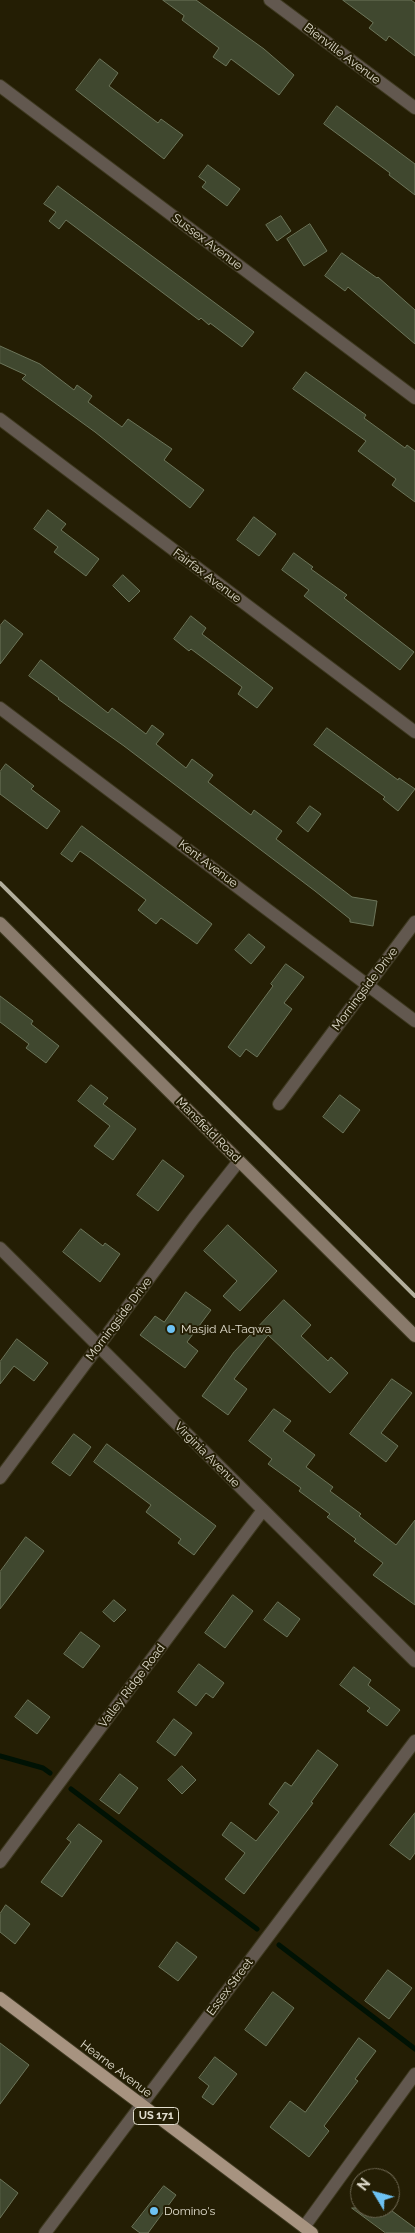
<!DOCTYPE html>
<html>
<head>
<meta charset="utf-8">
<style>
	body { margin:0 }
	#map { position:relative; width:415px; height:2233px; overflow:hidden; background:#241e04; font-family:Raleway,sans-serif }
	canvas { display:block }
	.north { position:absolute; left:350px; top:2168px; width:50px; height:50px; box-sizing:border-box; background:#241e04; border:1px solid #706a55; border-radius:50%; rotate:307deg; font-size:14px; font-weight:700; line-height:20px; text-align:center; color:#e1ddce }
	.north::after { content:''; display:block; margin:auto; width:18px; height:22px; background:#6dc2f3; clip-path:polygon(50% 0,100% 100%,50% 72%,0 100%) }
</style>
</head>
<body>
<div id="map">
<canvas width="415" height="2233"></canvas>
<div class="north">N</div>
</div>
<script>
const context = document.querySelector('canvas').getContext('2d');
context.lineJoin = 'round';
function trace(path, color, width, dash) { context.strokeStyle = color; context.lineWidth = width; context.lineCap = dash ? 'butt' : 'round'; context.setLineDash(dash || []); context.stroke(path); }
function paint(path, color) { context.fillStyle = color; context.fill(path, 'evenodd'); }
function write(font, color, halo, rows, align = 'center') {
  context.font = font + ' Raleway,sans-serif'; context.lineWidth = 4; context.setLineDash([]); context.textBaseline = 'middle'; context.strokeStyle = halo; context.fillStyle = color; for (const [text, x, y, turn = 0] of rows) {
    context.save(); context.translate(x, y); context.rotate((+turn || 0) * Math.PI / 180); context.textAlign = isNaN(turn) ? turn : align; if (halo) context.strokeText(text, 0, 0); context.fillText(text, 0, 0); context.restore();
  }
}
trace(new Path2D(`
	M0,1756l43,12 7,5
	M71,1789l186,140
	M279,1945l136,104`), '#001204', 5);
const building = new Path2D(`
	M163,0h33l68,49 30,26 -15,20 -48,-36 -5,7 -13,-9 6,-9 -37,-28 2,-4z
	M343,0h68l4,3v53l-26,-20 -3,5 -17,-13 4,-5z
	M100,59l18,14 -9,13 49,37 3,-4 22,16 -19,24 -88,-69z
	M337,106l78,58v31l-26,-20 1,-2 -66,-49z
	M208,165l32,24 -13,17 -25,-19 4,-5 -7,-5z
	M58,186l196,146 -12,15 -32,-24 -1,2 -8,-7 -2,2 -133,-100 -7,9 -10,-8 7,-9 -12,-8z
	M281,216l10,15 -14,10 -11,-16z
	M310,224l17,27 -23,15 -17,-27z
	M342,253l35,25 1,-1 37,33v34l-67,-57 -3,4 -20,-15z
	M0,346l40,18 34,26 3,-5 15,11 -4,6 34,25 6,-8 44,30 -8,11 40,30 -14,18 -95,-76 -73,-53 4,-4 -26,-12z
	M306,372l60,43 -2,3 41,30 2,-3 8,6v51l-23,-17 4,-6 -38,-28 8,-10 -73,-52z
	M48,510l18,14 -5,6 38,29 -13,17 -32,-24 4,-5 -24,-18z
	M254,517l22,17 -17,22 -22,-16z
	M294,553l19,14 -2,2 36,26 -3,3 70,54 -14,18 -96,-74 5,-6 -27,-20z
	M123,575l17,16 -11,11 -16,-16z
	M191,616l15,12 -4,6 71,54 -16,20 -19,-14 4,-7 -51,-38 -2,2 -15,-12z
	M5,620l18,14 -23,30v-38z
	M41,660l67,53 4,-5 34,26 6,-9 12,9 -8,10 30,24 6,-9 21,16 -5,7 43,33 3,-5 28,21 -6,8 76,58 25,4 -4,25 -23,-4v-3l-35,-28 -191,-145 -66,-47 1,-1 -30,-22z
	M327,728l71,52 1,-2 16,11 -17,22 -15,-12 2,-2 -71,-52z
	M6,764l28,22 -3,3 29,22 -13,18 -47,-35v-22z
	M310,806l11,8 -13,18 -11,-9z
	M82,826l130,98 -15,20 -36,-26 -5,6 -18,-14 8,-10 -56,-42 -10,-7 -8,11 -11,-8z
	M249,934l16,13 -14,17 -16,-14z
	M286,964l18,13 -20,26 8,6 -35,48 -11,-8 -6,8 -12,-10 45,-61 -2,-2z
	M0,996l33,25 -2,3 28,22 -13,17 -20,-15 3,-4 -29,-22z
	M91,1085l17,13 -5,6 33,25 -23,31 -19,-14 16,-20 -32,-25z
	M340,1095l20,15 -17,23 -20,-16z
	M163,1160l21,16 -26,35 -21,-16z
	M228,1225l49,46 -37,40 -17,-15 14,-15 -33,-30z
	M81,1229l22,17 2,-3 15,11 -20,28 -37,-30z
	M186,1292l25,18 -24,32 11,9 -13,17 -45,-33 15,-19 9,6z
	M284,1300l27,25 -10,11 27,25 3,-4 17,16 -18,20 -62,-58 -34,44 13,10 -19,26 -26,-19 32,-44z
	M17,1339l31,24 -14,18 -20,-15 -14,18v-22z
	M392,1379l20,14 -31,40 17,13 -12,16 -36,-28z
	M274,1409l17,12 -8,10 32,24 -9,12 27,20 -3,4 31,23 -2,2 37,29 19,-25v85l-42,-30 10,-12 -29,-22 2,-2 -29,-22 3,-3 -31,-23 2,-3 -33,-24 4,-5 -23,-18z
	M74,1434l17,13 -21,29 -18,-13z
	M107,1444l109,82 -22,29 -16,-12 3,-4 -35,-27 5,-7 -57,-43z
	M26,1537l18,14 -44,58v-37z
	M233,1595l20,16 -28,37 -20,-15z
	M114,1600l12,10 -12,12 -11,-10z
	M278,1602l22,17 -13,18 -23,-17z
	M81,1632l19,14 -17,22 -19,-14z
	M199,1664l25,19 -11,15 -7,-5 -10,13 -18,-14z
	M354,1667l17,13 -3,5 32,25 -13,16 -20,-15 3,-3 -30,-23z
	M28,1700l22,17 -13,17 -22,-17z
	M174,1719l18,14 -17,23 -18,-14z
	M318,1750l20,15 -27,37 2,1 -69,91 -19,-15 20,-26 -23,-18 9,-13 25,19 23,-29 -10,-8 16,-22 6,4z
	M182,1766l14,14 -14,14 -14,-14z
	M120,1774l18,14 -19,26 -19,-14z
	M415,1813v40l-5,7 -20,-15z
	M79,1824l23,17 -40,56 -21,-15 30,-40 -4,-3z
	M6,1905l24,19 -15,20 -15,-12v-18z
	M177,1942l20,15 -19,24 -19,-14z
	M388,1970l24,18 -23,31 -24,-18z
	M273,1992l21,16 -28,38 -21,-16z
	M359,2038l17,13 -21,28 3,2 -34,45 5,5 -20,26 -39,-30 20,-26 15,11z
	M0,2043l29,22 -29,39z
	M215,2057l22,17 -24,31 -11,-8 7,-11 -10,-8z
	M0,2179l18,14 -18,25z
	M164,2186l12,9 -28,38h-8l-8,-6z
	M352,2208h36l27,20v5h-29z`);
paint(building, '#40482f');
trace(building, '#6c755a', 1);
const street = new Path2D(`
	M270,0l145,108
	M0,86l415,312
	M0,419l415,313
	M0,708l415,313
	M279,1104l136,-182
	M0,1248l415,413
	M0,1478l194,-260 45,-57
	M0,1862l263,-352
	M304,2227l111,-153
	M45,2233l370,-492`);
const secondary = new Path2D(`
	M0,923l415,413`);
const primary = new Path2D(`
	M0,1998l312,235`);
trace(street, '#3e3920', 14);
trace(secondary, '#3e3920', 14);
trace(primary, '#3e3920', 14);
trace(street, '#62584f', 12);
trace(secondary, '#897a6b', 12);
trace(primary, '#a79380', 12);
trace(new Path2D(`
	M0,883l415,413`), '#b3af9d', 4);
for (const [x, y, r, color] of [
	[171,1329,5,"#6dc2f3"],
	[154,2211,5,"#6dc2f3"]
]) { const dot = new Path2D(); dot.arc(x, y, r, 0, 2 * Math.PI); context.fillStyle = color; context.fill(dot); trace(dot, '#241e04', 2); }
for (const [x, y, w] of [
	[156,2116,45]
]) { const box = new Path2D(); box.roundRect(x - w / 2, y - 8.5, w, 17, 4); context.fillStyle = '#241e04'; context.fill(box); trace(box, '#e1ddce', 1); }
write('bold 11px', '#e1ddce', null, [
	["US 171",156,2116]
]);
write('12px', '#e1ddce', '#241e04', [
	["Bienville Avenue",342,54,37],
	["Sussex Avenue",207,242,37],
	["Fairfax Avenue",207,576,37],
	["Kent Avenue",208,864,37],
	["Morningside Drive",365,989,-53],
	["Mansfield Road",208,1130,45],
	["Morningside Drive",119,1319,-53],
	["Virginia Avenue",207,1455,45],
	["Valley Ridge Road",132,1686,-53],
	["Essex Street",230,1987,-53],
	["Hearne Avenue",116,2069,37]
]);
write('12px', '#e1ddce', '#241e04', [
	["Masjid Al-Taqwa",181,1329],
	["Domino's",164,2211]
], 'left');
</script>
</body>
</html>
